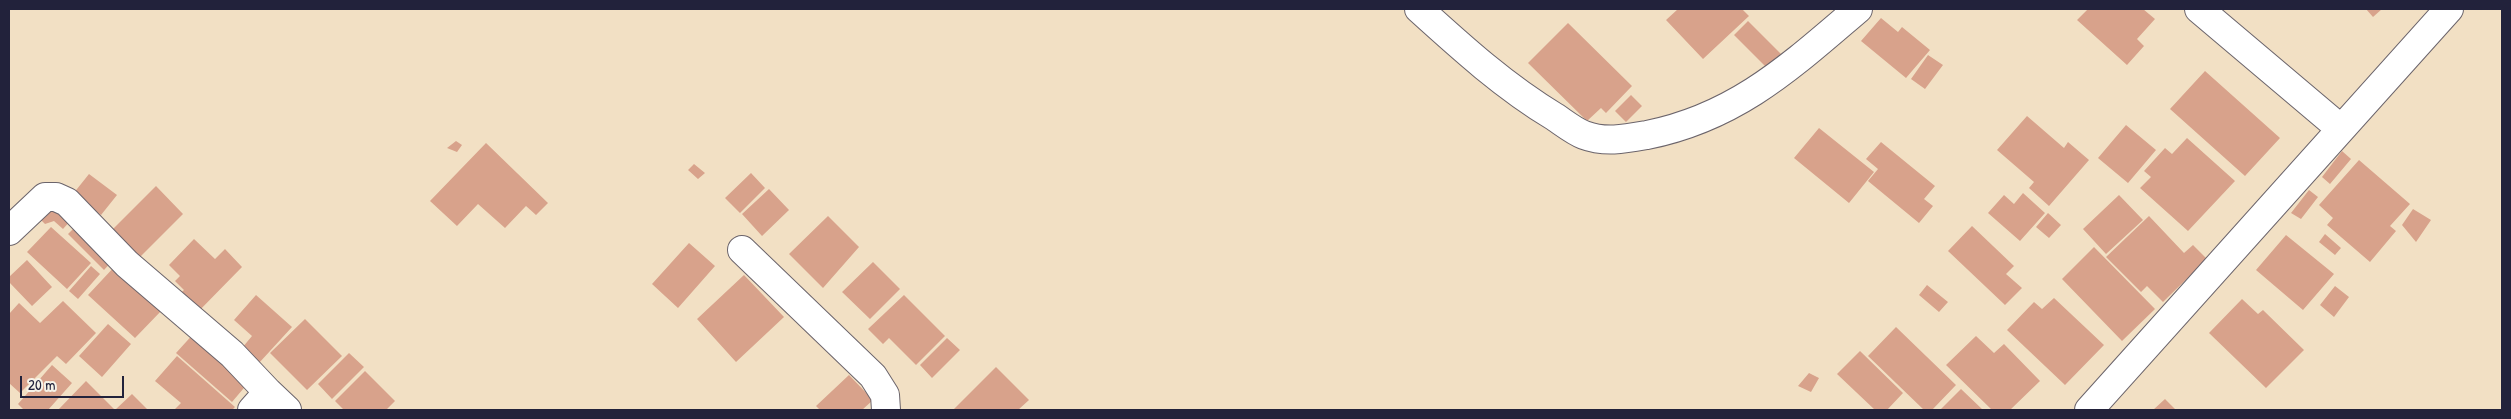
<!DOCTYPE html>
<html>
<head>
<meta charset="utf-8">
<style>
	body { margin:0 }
	#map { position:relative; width:2511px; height:419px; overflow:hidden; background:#f2e0c4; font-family:"Patrick Hand",sans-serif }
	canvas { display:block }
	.frame { position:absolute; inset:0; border:10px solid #22223b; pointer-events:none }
	.scale { position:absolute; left:20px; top:376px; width:104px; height:22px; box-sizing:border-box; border:2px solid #22223b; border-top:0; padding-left:6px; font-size:15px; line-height:18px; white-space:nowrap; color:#22223b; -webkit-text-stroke:4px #f7f3e8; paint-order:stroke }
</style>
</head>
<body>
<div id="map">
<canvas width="2511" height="419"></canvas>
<div class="frame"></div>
<div class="scale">20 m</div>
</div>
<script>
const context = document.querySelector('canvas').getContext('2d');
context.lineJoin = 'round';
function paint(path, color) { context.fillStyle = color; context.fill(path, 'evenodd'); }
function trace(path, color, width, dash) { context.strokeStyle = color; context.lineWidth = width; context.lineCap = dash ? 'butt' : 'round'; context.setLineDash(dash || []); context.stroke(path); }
paint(new Path2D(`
	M1678,9h64l7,7 -46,43 -37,-39z
	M2088,9h55l12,10 -18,20 7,7 -17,19 -50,-45z
	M2366,9h16l-9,8z
	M1881,18l17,14 4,-5 28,23 -24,28 -45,-37z
	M1748,21l33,33 -14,14 -33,-33z
	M1568,23l64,63 -26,27 -5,-5 -14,13 -59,-58z
	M1928,55l15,10 -18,24 -14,-10z
	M2205,71l75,67 -35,38 -75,-67z
	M1631,95l11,11 -16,16 -11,-11z
	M2027,116l37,32 4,-6 21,18 -40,46 -20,-18 5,-6 -37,-32z
	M2126,125l30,25 -28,33 -30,-25z
	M1819,128l55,44 -25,31 -55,-45z
	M2187,138l48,43 -47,50 -48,-43 11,-11 -7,-6 21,-23 7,6z
	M456,141l6,4 -5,7 -10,-4z
	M1881,142l54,44 -11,13 9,7 -14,17 -51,-42 10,-12 -12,-10z
	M486,143l62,60 -12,12 -10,-9 -21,22 -27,-24 -21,22 -27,-25z
	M2342,151l9,8 -21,25 -8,-7z
	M2359,160l51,44 -20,22 6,5 -26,31 -43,-37 6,-7 -14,-13z
	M694,164l11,9 -7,6 -10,-9z
	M751,173l14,15 -25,25 -15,-15z
	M89,174l28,21 -16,20 -28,-21z
	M156,186l27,28 -47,47 -28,-27z
	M769,189l20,21 -27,26 -20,-22z
	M2309,190l9,7 -17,22 -10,-6z
	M2023,193l22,20 -25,28 -32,-28 16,-18 10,9z
	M2119,195l24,25 -37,34 -23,-25z
	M56,205l15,15 -8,9 -9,-8 -9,3 -4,-4z
	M2413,209l18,11 -15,22 -14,-17z
	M2048,213l13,12 -12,13 -13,-11z
	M828,216l31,31 -36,41 -34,-34z
	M2149,216l35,37 9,-8 14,14 -44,43 -16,-16 -6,6 -35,-35z
	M79,223l36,35 -11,12 -36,-36z
	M1972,226l42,40 -8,8 16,14 -17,17 -57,-54z
	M51,227l40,36 -24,26 -40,-37z
	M2325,234l16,14 -6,7 -16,-13z
	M2286,235l48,39 -31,36 -47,-40z
	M194,239l21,20 10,-10 17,18 -49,50 -19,-18 10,-9 -9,-9 5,-5 -11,-11z
	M689,243l26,23 -37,42 -26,-24z
	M2094,247l61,62 -33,32 -60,-62z
	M27,260l25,27 -20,19 -23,-24v-5z
	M873,262l27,27 -30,30 -28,-27z
	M116,265l47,44 -28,29 -47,-43z
	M91,266l9,8 -22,25 -9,-8z
	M744,275l40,42 -48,45 -39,-43z
	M1927,285l21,17 -9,10 -20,-17z
	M2335,286l14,11 -15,20 -14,-12z
	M256,295l36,32 -33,36 -17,-15 10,-12 -18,-16z
	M904,295l41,41 -29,29 -27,-27 -6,6 -15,-15z
	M2054,298l50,47 -39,40 -58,-55 27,-28 8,7z
	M2242,299l16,15 5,-4 41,40 -38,38 -57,-55z
	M63,301l33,32 -30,31 -9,-8 -37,37 -11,-10v-69l10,-11 21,20z
	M305,319l37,37 -35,34 -37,-37z
	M108,324l23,20 -29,33 -23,-21z
	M1896,327l60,58 -24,25h-8l-56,-54z
	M196,331l53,51 -17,20 -56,-49z
	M1976,336l18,17 10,-9 36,37 -30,29h-18l-46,-45z
	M947,338l13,12 -28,28 -12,-13z
	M1860,351l43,42 -16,17h-12l-38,-36z
	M349,353l15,14 -32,32 -14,-15z
	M177,356l58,51 -3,3h-58l7,-7 -26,-22z
	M52,365l20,18 -24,27h-24l-6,-6z
	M996,367l33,33 -11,10h-65z
	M365,371l30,30 -9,9h-42l-9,-9z
	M1809,373l10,5 -8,14 -13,-6z
	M849,375l24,25 -11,10h-42l-4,-4z
	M86,381l28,28 -56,1z
	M1961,389l22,21h-43z
	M132,394l16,16h-33z
	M2165,399l11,11h-23z`), '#d8a28b');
const minor = new Path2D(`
	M1419,9c43,39 86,78 136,108 9,6 19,14 29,18 21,8 41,4 63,0 90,-18 144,-69 211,-126
	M2199,9l142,120
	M9,231l36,-34h11l11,5 60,62 105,90 36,38
	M742,250l131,126 12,19 1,15
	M252,410l16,-18 19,18
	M2089,410l360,-401`);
trace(minor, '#6b646b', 30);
trace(minor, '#fff', 28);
</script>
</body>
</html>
